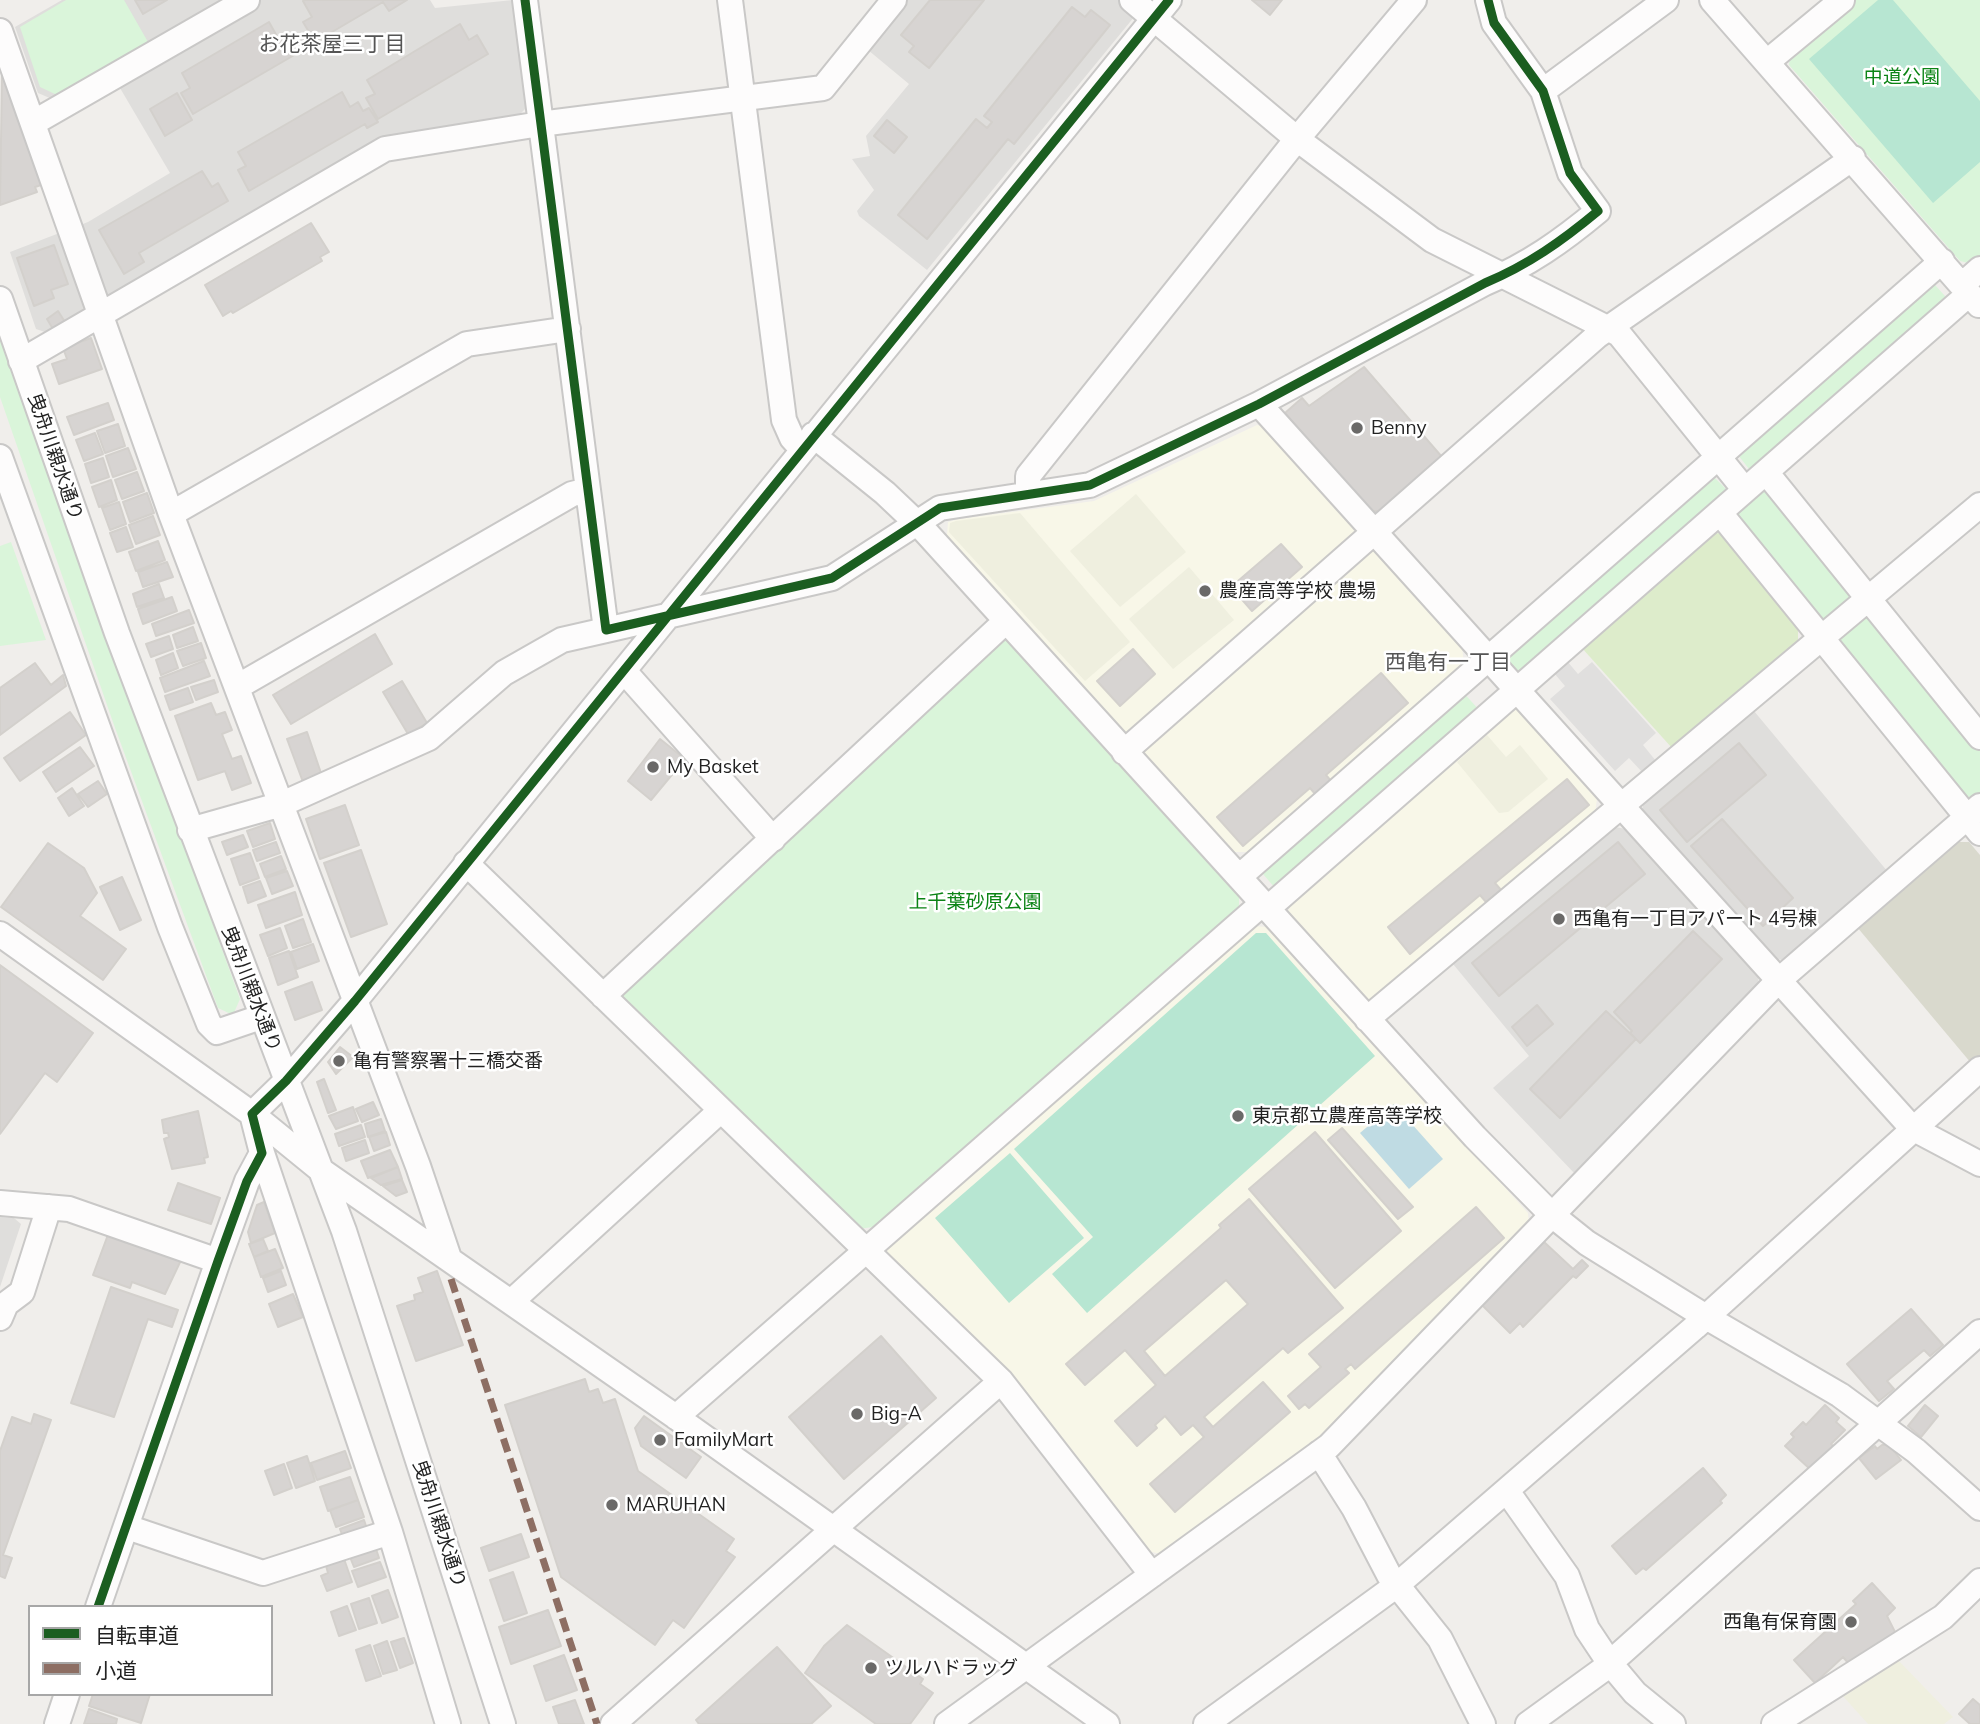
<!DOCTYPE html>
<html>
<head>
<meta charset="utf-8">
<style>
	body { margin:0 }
	#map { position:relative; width:1980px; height:1724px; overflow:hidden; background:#f0eeeb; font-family:Mulish,"Noto Sans JP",sans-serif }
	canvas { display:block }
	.legend { position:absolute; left:28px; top:1605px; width:245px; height:91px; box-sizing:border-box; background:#fff; border:2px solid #a7a7a7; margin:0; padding:9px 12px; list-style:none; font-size:21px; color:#222 }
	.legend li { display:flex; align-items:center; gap:14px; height:35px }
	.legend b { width:35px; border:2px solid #a7a7a7 }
</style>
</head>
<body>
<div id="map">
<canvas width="1980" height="1724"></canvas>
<ul class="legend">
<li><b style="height:9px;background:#1b5e20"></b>自転車道</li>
<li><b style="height:9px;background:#8d6e63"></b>小道</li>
</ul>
</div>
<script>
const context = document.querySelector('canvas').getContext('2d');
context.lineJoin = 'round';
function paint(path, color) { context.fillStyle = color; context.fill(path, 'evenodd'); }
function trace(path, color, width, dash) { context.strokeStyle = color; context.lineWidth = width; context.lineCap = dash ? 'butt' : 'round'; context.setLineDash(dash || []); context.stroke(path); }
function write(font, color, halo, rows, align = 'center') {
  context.font = font + ' Mulish,"Noto Sans JP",sans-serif'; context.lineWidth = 5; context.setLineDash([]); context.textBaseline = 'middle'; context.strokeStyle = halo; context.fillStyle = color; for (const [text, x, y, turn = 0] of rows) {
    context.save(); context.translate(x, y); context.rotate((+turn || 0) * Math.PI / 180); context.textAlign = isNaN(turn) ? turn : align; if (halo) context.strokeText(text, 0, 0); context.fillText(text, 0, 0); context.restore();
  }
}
paint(new Path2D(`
	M62,0h368l5,8 78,-8 14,107 -13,13 -127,21 -339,192 -12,-4 -26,-77 78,-30 82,-49 -60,-102 -51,31 -21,-9 -23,-66z
	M908,0h240l-221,270 -68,-54 -2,-5 17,-21 -22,-31 18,-3 -4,-20 43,-52 -41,-34z
	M1754,711l134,161 -102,88 -13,-1 -15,16 1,11 -183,189 -83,-87 36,-32 -76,-92 161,-137 13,2 15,-12 1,-15z
	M0,1217l14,1 7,6 -21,63z`), '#dfdedc');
paint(new Path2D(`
	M1257,425l11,3 194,219 2,17 -213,188h-21l-283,-317 1,-13 11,-3 135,-18z
	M1509,709l14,2 74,87 -2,16 -243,205 176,194 1,9 -218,224 -150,108 -14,-3 -262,-294 3,-11 365,-320 14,1 22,-17 2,-9z`), '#f8f7e8');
paint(new Path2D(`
	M1957,842h12l11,13v200l-9,8 -114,-136z`), '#d9d9cd');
paint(new Path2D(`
	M1136,494l50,58 -66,55 -50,-56z
	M1020,513l110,129 -45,39 -136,-149 1,-9 6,-2z
	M1189,567l45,53 -61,49 -44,-50z
	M1487,735l19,22 14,-12 28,34 -40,33 -9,1 -42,-51z
	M1897,1659l56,58 -9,7h-76l-27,-30z`), '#efefdf');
paint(new Path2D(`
	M1720,533l78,95v14l-126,106 -91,-101 128,-113z`), '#ddeccb');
paint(new Path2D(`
	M66,0h58l24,42 -91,53 -17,-8 -20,-60z
	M1856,0h124v257l-8,7 -12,-3 -171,-196 1,-11z
	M1927,285h8l10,11v9l-189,164h-7l-11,-14z
	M0,336l240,663 -7,16 -15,-7 -104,-283 -114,-328z
	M1712,475l14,14 2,9 -209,177 -14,-14z
	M1764,491l10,1 78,96 -2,11 -26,20 -10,-3 -78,-96 1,-8z
	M11,542l35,98 -46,6v-100z
	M1867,617l11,4 102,127v44l-8,6 -9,-1 -122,-149 -1,-10z
	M993,641h16l230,256v12l-366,318 -15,2 -236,-228 2,-12z
	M1461,690l20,22 -206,176 -12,-14 -1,-7z`), '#daf5da');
paint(new Path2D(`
	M1878,0h15l87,101v61l-47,41 -124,-144z
	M1256,933h10l109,123 -288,257 -35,-39 41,-37 -79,-88z
	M1010,1153l74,85 -75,65 -74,-85z`), '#b7e6d2');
paint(new Path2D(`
	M1567,661l11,13 14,-12 64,71 -13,12 13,16 -13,12 -14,-15 -14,13 -65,-72 15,-13 -11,-13z`), '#e0dfde');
paint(new Path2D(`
	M1394,1104l49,55 -34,30 -49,-56z`), '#bfdbe3');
const building = new Path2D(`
	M135,0h32l-24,14z
	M305,0h102l-18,11 -6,-9 -68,40 -12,-20 9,-5 -9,-16z
	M930,0h54l-55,68 -20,-16 5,-6 -13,-11z
	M1252,0h30l-12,15z
	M1072,7l13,10 6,-7 19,15 -96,119 -6,-5 -81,100 -29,-24 78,-96 11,9 5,-6 -8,-6z
	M269,22l9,16 7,-4 11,20 -103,60 -12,-21 9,-5 -8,-15z
	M460,24l9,16 8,-5 11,19 -110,65 -12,-21 9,-4 -8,-14z
	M2,75l39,110 -6,2 2,5 -37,13z
	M342,92l8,15 8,-5 5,9 6,-3 9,14 -11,6 -2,-4 -116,67 -11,-21 8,-4 -8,-14z
	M177,93l15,27 -27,16 -15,-27z
	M887,120l20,17 -13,16 -20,-17z
	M202,171l10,16 6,-4 10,18 -89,52 5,9 -20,12 -25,-44z
	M311,223l18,29 -9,5 2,4 -89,52 -2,-2 -8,5 -18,-31z
	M54,245l14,39 -17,6 3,8 -20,8 -17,-48z
	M58,311l7,11 -12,7 -6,-10z
	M91,338l11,31 -43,15 -7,-20 15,-5 -4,-11z
	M1364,367l78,90 -62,54h-11l-84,-98 17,-15 7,8z
	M108,403l6,17 -40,15 -7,-18z
	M118,424l7,22 -20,7 -8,-22z
	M95,433l8,21 -19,7 -8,-21z
	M128,448l8,21 -23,8 -7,-21z
	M103,458l6,19 -18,6 -6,-19z
	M137,472l7,19 -22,8 -7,-19z
	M111,480l6,20 -18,7 -7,-20z
	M147,493l7,20 -24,9 -7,-20z
	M119,502l7,22 -16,6 -8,-22z
	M153,516l7,19 -24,9 -7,-19z
	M126,527l7,20 -16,5 -7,-19z
	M158,541l7,19 -29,11 -7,-19z
	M1281,544l21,23 -50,44 -21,-24z
	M167,562l6,15 -30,10 -5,-15z
	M159,584l5,14 -27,9 -4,-13z
	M172,597l5,14 -34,13 -5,-15z
	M189,610l5,13 -38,13 -4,-12z
	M193,627l5,14 -21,7 -4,-13z
	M375,634l17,30 -101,60 -18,-29z
	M169,636l4,13 -22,8 -5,-13z
	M201,643l5,15 -23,8 -6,-15z
	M1133,649l22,25 -35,32 -23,-25z
	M173,653l5,15 -17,7 -5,-15z
	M204,661l6,15 -45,16 -5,-14z
	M35,663l16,22 12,-10 3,11 -66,49v-47z
	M1381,673l27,30 -82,72 5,6 -15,14 -6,-7 -67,58 -26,-29z
	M214,680l4,12 -22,8 -5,-13z
	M402,681l25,42 -19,11 -25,-42z
	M188,688l5,14 -23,8 -5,-14z
	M211,703l5,12 9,-3 7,18 -10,4 10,25 9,-3 10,27 -19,7 -7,-19 -27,9 -23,-64z
	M70,712l16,23 -66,46 -16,-23z
	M307,732l15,44 -19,6 -16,-43z
	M660,739l25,20 -34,41 -23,-19z
	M1739,743l27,32 -79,67 -27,-32z
	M80,747l14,19 -38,26 -13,-20z
	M1567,779l22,26 -94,78 6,7 -15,12 -6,-7 -70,59 -22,-27z
	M98,781l9,13 -19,13 -10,-13z
	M72,788l12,18 -15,10 -11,-18z
	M345,805l14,40 -39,14 -14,-40z
	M1722,819l71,79 -30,28 -72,-80z
	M270,823l5,16 -22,8 -6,-16z
	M243,835l5,12 -21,8 -5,-13z
	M276,842l4,11 -23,8 -4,-11z
	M1618,842l27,32 -146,122 -27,-33z
	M48,843l36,25 13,25 -17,23 46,33 -23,31 -102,-73z
	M361,850l26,74 -36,13 -27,-74z
	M250,853l9,25 -19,7 -9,-26z
	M281,856l5,13 -21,8 -5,-13z
	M287,871l6,15 -21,8 -6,-16z
	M122,877l19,43 -21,10 -20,-43z
	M260,881l6,15 -18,7 -5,-16z
	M295,892l7,23 -36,13 -8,-23z
	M303,919l8,23 -18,6 -8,-22z
	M280,928l7,20 -19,8 -8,-21z
	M1693,931l29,28 -82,84 -10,-10 2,-2 -18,-19z
	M313,944l6,17 -22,8 -6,-17z
	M289,951l9,26 -20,8 -9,-27z
	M0,965l93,68 -36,49 -12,-9 -45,61z
	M312,982l10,28 -27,10 -10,-28z
	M1537,1005l16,19 -26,22 -15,-19z
	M1606,1011l30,28 -76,79 -30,-29z
	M340,1047l13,10 -17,17 -8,-12z
	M324,1079l12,31 -8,3 -11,-31z
	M373,1102l6,13 -17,7 -6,-13z
	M353,1107l5,14 -22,8 -7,-13z
	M198,1111l10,46 -4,1 1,5 -33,6 -8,-30 5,-2 -1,-4h-4l-2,-13z
	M381,1119l4,12 -17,6 -3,-13z
	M361,1125l4,12 -26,9 -4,-12z
	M1342,1128l71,79 -15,12 -70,-79z
	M386,1132l4,13 -16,6 -5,-14z
	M1315,1132l86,99 -66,57 -86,-99z
	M365,1140l4,13 -23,8 -4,-13z
	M390,1150l8,17 -30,11 -7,-17z
	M398,1167l4,12 -21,6 -10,-7z
	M402,1180l5,12 -11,4 -13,-10z
	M178,1183l42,15 -9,26 -43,-14z
	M1249,1199l94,109 -55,45 -5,-5 -79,69 9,10 50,-45 27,30 -115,100 -25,-28 54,-47 -11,-12 -12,10 -16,-19 -10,9 2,3 -20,18 -22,-25 41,-36 -31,-35 -40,35 -19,-21 155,-136 -2,-3zM1226,1280l22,24 -83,72 -21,-25z
	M264,1202l11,31 -24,10 -3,-11 9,-27z
	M1476,1207l28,31 -149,131 -4,-5 -6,5 4,4 -40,35 -4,-4 -6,5 -11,-13 33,-29 -12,-13z
	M109,1232l73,26 -17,36 -33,-12 -2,6 -37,-13z
	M263,1239l5,12 -14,6 -5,-13z
	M1543,1241l30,28 9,-9 6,6 -12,12 -3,-2 -50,51 -3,-4 -10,10 -29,-29z
	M275,1249l8,19 -22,9 -7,-20z
	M281,1271l5,14 -18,7 -5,-14z
	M437,1271l26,74 -47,16 -19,-55 18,-6 -1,-5 9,-3 -5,-14z
	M111,1287l67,23 -6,17 -24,-8 -34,98 -43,-14z
	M293,1294l10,23 -25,10 -9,-23z
	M1911,1309l32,36 -13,11 -6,-6 -37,31 7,8 -15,12 -32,-37z
	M881,1336l55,62 -92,81 -55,-62z
	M585,1379l4,13 9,-3 5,14 12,-4 23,72 96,68 -8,12 9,6 -51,71 -11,-8 -18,25 -94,-68 -56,-172z
	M1825,1405l14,13 -3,4 9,8 -14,14 4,4 -24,22 -26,-24 9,-9 -3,-3 12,-12 3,3z
	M1925,1405l13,11 -17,21 -13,-11z
	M34,1414l17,6 -48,135 9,3 -7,20 -5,-2v-125l12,-34 19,7z
	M644,1416l57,41 -15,21 -45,-32 -6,-18z
	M1882,1445h7l12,15 -25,19 -17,-21 16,-12 2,3z
	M345,1451l6,17 -34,12 -6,-17z
	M307,1456l8,25 -19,7 -9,-25z
	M284,1464l8,24 -18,7 -9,-24z
	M1703,1468l23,27 -6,6 2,2 -76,67 -3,-2 -7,6 -24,-28z
	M350,1477l8,23 -30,11 -8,-24z
	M358,1500l6,17 -28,10 -6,-17z
	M364,1520l4,12 -24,8 -4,-11z
	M521,1534l8,23 -40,14 -8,-23z
	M374,1543l5,15 -25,9 -6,-15z
	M343,1556l9,26 -25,9 -6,-15 7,-3 -3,-11z
	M380,1562l6,15 -28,10 -6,-16z
	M513,1572l14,41 -23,8 -14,-41z
	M1872,1583l23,25 -8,8 9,18 -47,30 -6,-7 -28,26 -21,-23 62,-56 -3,-3z
	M388,1590l10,27 -16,6 -10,-27z
	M369,1598l8,25 -18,6 -8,-25z
	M347,1606l9,24 -17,6 -8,-24z
	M548,1610l13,36 -50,18 -12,-37z
	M847,1625l76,54 -3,5 13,9 -23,31h-34l-71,-51 19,-27z
	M404,1638l9,25 -13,5 -9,-26z
	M387,1641l10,29 -14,4 -9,-28z
	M370,1645l11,31 -15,5 -10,-31z
	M777,1647l54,59 -20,18h-112l-3,-4z
	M564,1655l13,35 -31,11 -12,-35z
	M93,1694h57l-9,29 -52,-17z
	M1973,1699l7,6v19h-10l-11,-10z
	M575,1700l9,24h-25l-6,-17z
	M89,1709l28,10 -1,5h-32z`);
paint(building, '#d7d4d2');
trace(building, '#d3d0cc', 2);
const minor = new Path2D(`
	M525,0l81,630 226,-52 108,-70 150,-23 169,-81 226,-121c43,-18 77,-42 113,-72l-28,-38 -27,-82 -49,-68 -6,-23
	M730,0l54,420 8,18 10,11
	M1132,0l165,139 135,101 187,94 126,156
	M1712,0l267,305
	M0,31l171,483 247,652 31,92
	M1767,62l75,-62
	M1543,91l123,-91
	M33,123l214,-123
	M1962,285l18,-16
	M0,299l117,334 227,598 159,493
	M21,361l364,-212 155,-25 283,-36 71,-88
	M1259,404l653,724 68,36
	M813,435l72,58 38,36 552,608 77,78 35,28 119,74 134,78 76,56 64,57
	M0,457l170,470 39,97 8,8 44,-15
	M1766,472l214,265
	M1028,494v-18l269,-337 117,-139
	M1720,513l260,320
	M171,514l296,-170 101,-15
	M624,671l149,168
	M237,687l335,-193 16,-4
	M1124,752l473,-416 256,-178
	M190,830l92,-26 147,-66 75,-65 58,-33 44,-10
	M466,863l535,518 151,194
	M1239,877l703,-616
	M1267,909l702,-615
	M0,934l252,180 70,57 354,246 431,307
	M603,996l403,-375
	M1367,1019l613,-514
	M262,1153l128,379 58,192
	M0,1203l69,6 149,52
	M511,1302l209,-191
	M0,1318l6,-14 16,-12 27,-85
	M676,1417l587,-514
	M1319,1453l35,55 35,67 51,64 43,85
	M1507,1491l60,85 20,53 22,33 26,31 38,31
	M127,1527l136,46 127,-41
	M98,1607l120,-346 29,-80 15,-28 -10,-39 34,-33 69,-80 814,-1001
	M57,1724l10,-30
	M613,1724l388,-343
	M947,1724l382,-278 449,-465 202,-175
	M1206,1724l191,-139 298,-258 285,-258
	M1528,1724l73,-53 379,-339
	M1774,1724l169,-107 37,-36`);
trace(minor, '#c9c8c7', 28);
trace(minor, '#fdfcfc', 24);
trace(new Path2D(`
	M451,1279l146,445`), '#8d6e63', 7, [14, 7]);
trace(new Path2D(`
	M525,0l81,630 226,-52 108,-70 150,-23 169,-81 226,-121c43,-18 77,-42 113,-72l-28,-38 -27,-82 -49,-68 -6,-23
	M98,1607l120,-346 29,-80 15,-28 -10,-39 34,-33 69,-80 814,-1001`), '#1b5e20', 9);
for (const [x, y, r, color] of [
	[1357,428,7,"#6a6968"],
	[1205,591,7,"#6a6968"],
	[653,767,7,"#6a6968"],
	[1559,919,7,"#6a6968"],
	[339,1061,7,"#6a6968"],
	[1238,1116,7,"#6a6968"],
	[857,1414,7,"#6a6968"],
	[660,1440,7,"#6a6968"],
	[612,1505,7,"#6a6968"],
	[1851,1622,7,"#6a6968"],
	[871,1668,7,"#6a6968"]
]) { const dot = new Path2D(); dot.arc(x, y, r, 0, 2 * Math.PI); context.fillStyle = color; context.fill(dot); trace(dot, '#fff', 2.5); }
write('19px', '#0c8416', '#fff', [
	["中道公園",1902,77],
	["上千葉砂原公園",975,902]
]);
write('19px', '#222', '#fff', [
	["Benny",1371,428],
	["農産高等学校 農場",1219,591],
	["My Basket",667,767],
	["西亀有一丁目アパート 4号棟",1573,919],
	["亀有警察署十三橋交番",353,1061],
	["東京都立農産高等学校",1252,1116],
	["Big-A",871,1414],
	["FamilyMart",674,1440],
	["MARUHAN",626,1505],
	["西亀有保育園",1837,1622,"right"],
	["ツルハドラッグ",885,1668]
], 'left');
write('19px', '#222', '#fff', [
	["曳舟川親水通り",55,457,71],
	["曳舟川親水通り",251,989,69],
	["曳舟川親水通り",439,1524,72]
]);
write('21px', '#555', '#fff', [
	["お花茶屋三丁目",332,45],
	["西亀有一丁目",1448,663]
]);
</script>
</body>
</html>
